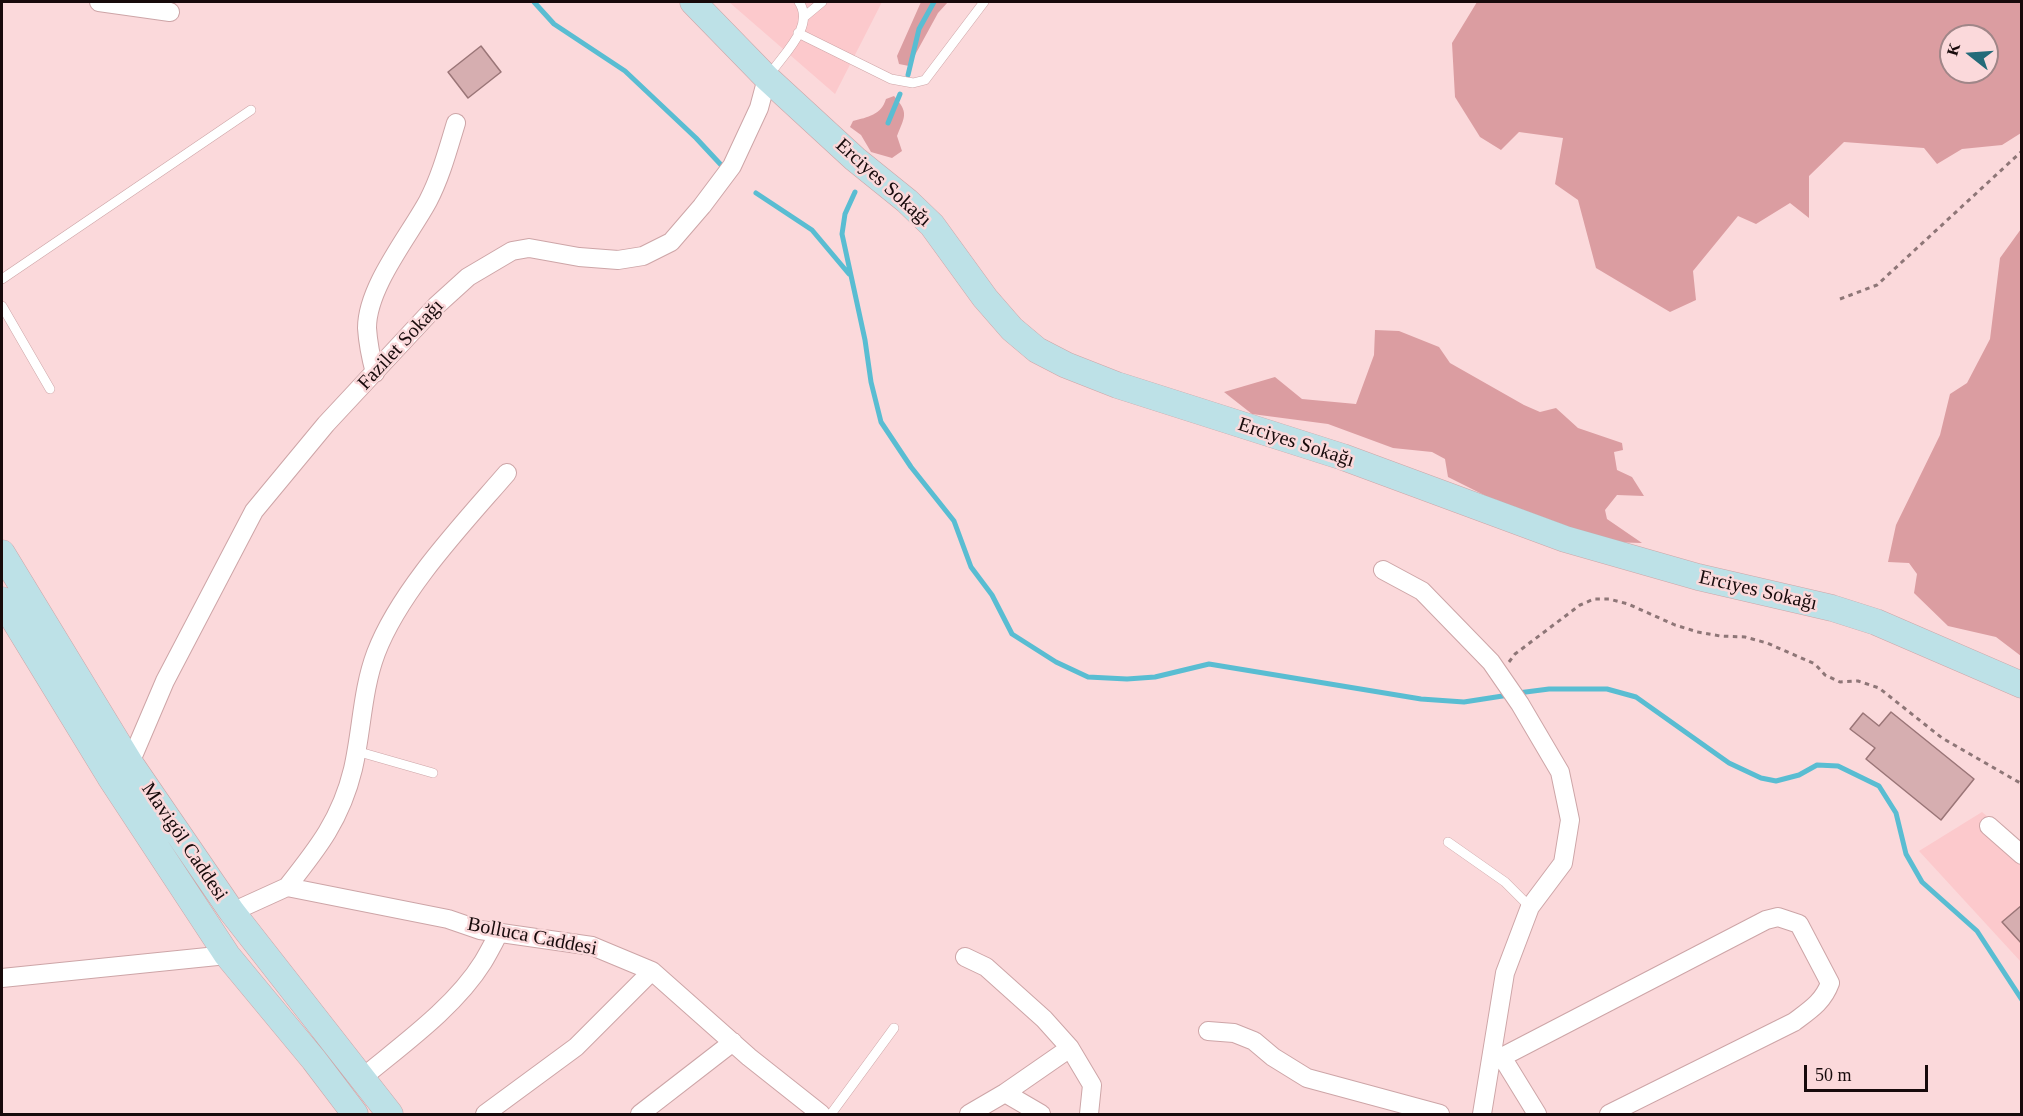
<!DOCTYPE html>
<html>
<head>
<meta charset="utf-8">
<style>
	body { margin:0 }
	#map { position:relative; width:2023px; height:1116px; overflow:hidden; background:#fbd9db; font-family:Georgia,serif }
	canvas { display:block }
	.frame { position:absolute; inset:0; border:3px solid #170a0b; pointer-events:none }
	.north { position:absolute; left:1939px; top:24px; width:60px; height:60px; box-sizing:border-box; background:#fbd9db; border:2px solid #a08688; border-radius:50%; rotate:287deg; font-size:16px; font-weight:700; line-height:24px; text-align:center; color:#170a0b }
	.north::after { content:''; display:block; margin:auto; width:21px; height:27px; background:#246b79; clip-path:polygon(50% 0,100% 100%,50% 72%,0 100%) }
	.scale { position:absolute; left:1804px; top:1065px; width:124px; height:27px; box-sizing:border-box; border:3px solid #170a0b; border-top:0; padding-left:8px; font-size:18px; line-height:21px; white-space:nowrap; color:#170a0b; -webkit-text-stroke:4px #fbd9db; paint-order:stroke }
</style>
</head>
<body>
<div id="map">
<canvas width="2023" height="1116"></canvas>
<div class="frame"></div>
<div class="north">K</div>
<div class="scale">50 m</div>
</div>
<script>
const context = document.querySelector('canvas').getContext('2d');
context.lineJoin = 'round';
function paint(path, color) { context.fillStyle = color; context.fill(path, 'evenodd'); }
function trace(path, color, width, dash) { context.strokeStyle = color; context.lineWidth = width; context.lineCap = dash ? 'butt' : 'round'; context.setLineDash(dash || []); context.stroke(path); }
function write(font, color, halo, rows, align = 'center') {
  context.font = font + ' Georgia,serif'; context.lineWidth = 5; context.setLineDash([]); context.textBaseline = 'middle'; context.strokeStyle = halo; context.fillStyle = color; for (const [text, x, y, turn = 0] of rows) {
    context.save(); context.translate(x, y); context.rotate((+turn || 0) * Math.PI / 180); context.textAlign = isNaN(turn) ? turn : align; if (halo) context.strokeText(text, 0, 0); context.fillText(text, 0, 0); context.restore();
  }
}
paint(new Path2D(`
	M729,2h153l-47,92z
	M1982,812l39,33v117l-102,-111z`), '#fcc9cc');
paint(new Path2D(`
	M921,2h27l-10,11 -29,53 -10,-2 -2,-8z
	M1477,2h544v131l-19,12 -40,4 -25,15 -13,-16 -80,-6 -35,34v42l-19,-15 -34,21 -18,-8 -45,55 3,29 -26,12 -74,-44 -18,-68 -23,-16 8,-46 -44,-6 -18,18 -21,-13 -25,-40 -3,-54zM1951,36h36v36h-36z
	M894,96c15,17 11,20 3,40l5,15 -10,7 -21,-6 -10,-17 -11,-8 3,-6c15,-4 28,-6 33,-22z
	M2021,229v427l-25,-19 -48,-11 -34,-33 3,-19 -8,-11 -21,-1 8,-37 44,-90 10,-41 17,-11 23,-44 10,-81z
	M1375,330l24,1 40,16 11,16 74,42 16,7 16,-4 22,20 44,15 1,7 -9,2 3,18 15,7 12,19 -27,-1 -12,15 2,9 35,24 -31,-1 -125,-46 -38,-19 -3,-18 -13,-7 -39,-4 -65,-24 -76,-10 -28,-22 51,-15 27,22 54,5 18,-49z`), '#db9da1');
trace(new Path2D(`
	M534,2l20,22 71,47 71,67 27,29
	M908,75l11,-46 15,-27
	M888,123l12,-29
	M855,192l-10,22 -3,20 23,106 6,42 10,40 30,45 43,54 17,46 21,28 20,39 44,28 32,15 39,2 28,-2 54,-13 212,35 43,3 45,-7
	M756,193l56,37 37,44
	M1518,693l31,-4h58l29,8 93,66 32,15 15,3 23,-6 18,-10 21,1 41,20 17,27 10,41 16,28 55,49 45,69`), '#59bdd2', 5);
const building = new Path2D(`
	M481,46l20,26 -33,26 -20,-26z
	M1891,712l83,67 -33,41 -75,-61 9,-11 -25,-19 13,-16 16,13z
	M2022,905v39l-20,-22z`);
paint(building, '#d6aeb0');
trace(building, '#9a7577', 1.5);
const lane = new Path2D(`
	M804,17l18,-15
	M798,33l93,46 22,4 12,-3 59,-78
	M768,77c13,-21 48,-50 31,-75
	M2,279l249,-169
	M2,306l48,83
	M356,751l77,22
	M1448,842l57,40 25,25
	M831,1114l63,-86`);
const street = new Path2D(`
	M99,2l71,10
	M375,373c-4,-15 -7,-30 -8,-45 0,-41 42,-92 61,-127 13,-25 20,-52 28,-78
	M1383,570l39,21 69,71 29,42 40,68 10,48 -7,43 -33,44 -25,66 -23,141
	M130,763l35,-82 89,-170 72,-87 110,-118 32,-29 44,-26 17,-3 50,9 39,3 25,-4 28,-14 31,-36 30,-40 27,-58 8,-30
	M1989,826l33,29
	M287,887c31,-39 54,-68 66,-118 9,-39 9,-79 23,-116 24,-63 87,-129 131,-180
	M232,912l55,-25 161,32 32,11 112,16 60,25 97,86 72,57
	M965,957l21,10 58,52 26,29 22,37 -3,29
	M2,978l225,-23
	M1208,1031l26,2 20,8 19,16 34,21 133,36
	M1492,1055l10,2 35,57
	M1502,1057l264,-137 12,-3 21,7 31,59c-7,19 -20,27 -36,39l-185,92
	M362,1078c41,-34 93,-71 121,-116 6,-10 11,-20 16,-29
	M1005,1093l36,21
	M485,1114l91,-67 76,-76
	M640,1114l93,-72
	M969,1114l36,-21 65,-45`);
const secondary = new Path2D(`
	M693,2l74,76 88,81 52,42 25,24 53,73 27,31 25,21 29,15 51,20 226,72 222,82 133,38 134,31 44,14 146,63
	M2,553l128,210 102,149 158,202
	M2,600l108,177 117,178 87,105 41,54`);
trace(lane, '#cda5a7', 10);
trace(street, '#cda5a7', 20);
trace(secondary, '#cda5a7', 27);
trace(new Path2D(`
	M1840,299l37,-14 145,-134
	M1509,662l6,-8 65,-49 14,-6h15l19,5 47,21 23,7 22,4 25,1 22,6 48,21 10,11 15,7 18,-1 21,7 63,50 80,46`), '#8e7677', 3, [4.5, 4.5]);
trace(lane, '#fff', 9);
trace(street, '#fff', 18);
trace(secondary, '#bde1e7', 26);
write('20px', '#170a0b', '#fbd9db', [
	["Erciyes Sokağı",883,183,42],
	["Fazilet Sokağı",401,345,-47],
	["Erciyes Sokağı",1296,443,18],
	["Erciyes Sokağı",1758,591,13],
	["Mavigöl Caddesi",184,842,56],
	["Bolluca Caddesi",532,937,11]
]);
</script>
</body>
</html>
